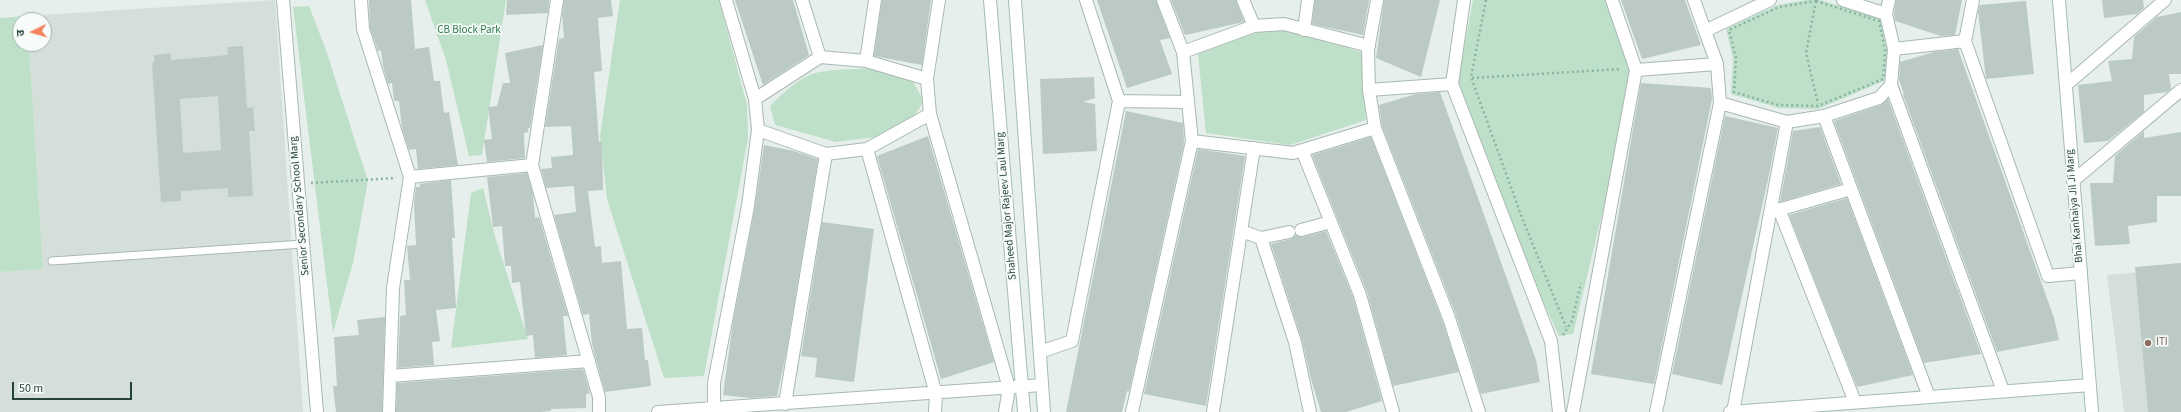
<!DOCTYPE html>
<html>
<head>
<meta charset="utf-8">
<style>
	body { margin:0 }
	#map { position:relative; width:2181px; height:412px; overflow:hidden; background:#e6efeb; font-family:"Source Sans 3","Noto Sans Devanagari",sans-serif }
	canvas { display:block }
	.north { position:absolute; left:12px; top:12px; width:40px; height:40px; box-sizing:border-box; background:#f7fbf9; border:1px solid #a3b1ad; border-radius:50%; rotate:265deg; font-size:11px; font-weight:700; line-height:16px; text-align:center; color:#24423a }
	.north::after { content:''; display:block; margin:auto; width:14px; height:18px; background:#f4845f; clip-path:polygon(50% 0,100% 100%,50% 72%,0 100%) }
	.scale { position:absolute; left:12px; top:382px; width:120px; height:18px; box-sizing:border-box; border:2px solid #24423a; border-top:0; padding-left:5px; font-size:12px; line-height:14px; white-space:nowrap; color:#24423a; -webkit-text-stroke:3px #f7fbf9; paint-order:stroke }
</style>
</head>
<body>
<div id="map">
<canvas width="2181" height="412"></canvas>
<div class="north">उ</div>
<div class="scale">50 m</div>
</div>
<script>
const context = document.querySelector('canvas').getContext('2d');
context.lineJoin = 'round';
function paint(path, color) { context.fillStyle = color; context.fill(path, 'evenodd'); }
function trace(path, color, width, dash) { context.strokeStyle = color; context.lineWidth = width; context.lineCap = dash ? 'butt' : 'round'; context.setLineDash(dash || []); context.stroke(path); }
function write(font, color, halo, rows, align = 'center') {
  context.font = font + ' "Source Sans 3",sans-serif'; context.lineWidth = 3.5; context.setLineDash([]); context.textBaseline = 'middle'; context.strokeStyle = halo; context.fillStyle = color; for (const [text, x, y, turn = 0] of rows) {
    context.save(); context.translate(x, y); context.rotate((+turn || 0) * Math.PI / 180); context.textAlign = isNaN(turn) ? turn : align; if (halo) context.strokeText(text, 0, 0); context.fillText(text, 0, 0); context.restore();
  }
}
paint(new Path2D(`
	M275,0l28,412h-303v-140l43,-3 -14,-225h15v-24h-17v-4z
	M2181,269v143h-57l-17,-137z`), '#d4dfda');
paint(new Path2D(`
	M425,0h81l-24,155 -13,1 -23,-96z
	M620,0h99l28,105 1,33 -44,238 -40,2 -57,-179 -7,-63z
	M1473,0h133l26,69 -18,96 -41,169 -14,2 -28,-61 -73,-195z
	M1806,0h14l61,19 6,31 -1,30 -68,29 -39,-1 -48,-14 2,-35 -7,-30 52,-24z
	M309,6l17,44 42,131 -15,82 -20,70 -40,-326z
	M27,16v4h-7v24h9l14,225 -43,3v-254z
	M1286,30l75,22 5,68 -76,25 -84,-12 -8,-79 57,-21z
	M891,68l21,12 12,21 -11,17 -37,19 -40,5 -61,-17 -5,-19c13,-13 31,-31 50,-34 22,-4 49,-3 71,-4z
	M483,188l13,52 32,99 -77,9 20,-155z`), '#bfe0c8');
paint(new Path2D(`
	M369,0h42l4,49 14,-2 5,34h6l4,32 5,-1 9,53 -40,4 -2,-20 -7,1 -7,-22 -3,-27h-5l-2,-18 -4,1 -5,-18 -2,-16 -3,1 -8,-23z
	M507,0h42l-1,13 -42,2z
	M564,0h47l2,16 -15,2 4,53 -8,1 5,70h3l1,48 -15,1 7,56 6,-1 1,17 19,-2 6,68 15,-1 3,32h3l3,26 -46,6 -13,-48 -3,-30 -6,1 -29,-100 22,-3 -2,-26 -28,2 -5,-19 11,-1 -1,-11 22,-2 -2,-29 -26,1 14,-88 5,-1 -2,-23z
	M735,0h58l16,55 -46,30z
	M882,0h49l-9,65 -48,-9z
	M1097,0h59l14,38 -10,2 12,34 -45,14z
	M1171,0h65l8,22 -59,13z
	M1315,0h54l-6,35 -51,-11z
	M1384,0h56l-19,77 -45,-19z
	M1621,0h64l16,45 -59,14z
	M1896,0h66l-7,35 -14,1 -46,-15 -1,-7z
	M2102,0h41l1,8 -7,6 -33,4z
	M2026,1l8,73 -48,5 -8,-68 2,-6z
	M2181,12v62h-12l2,15 -4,3 -23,3v17l-36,29 -24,2 -6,-58 34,-4 -4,-20 24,-2 2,-22 23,-20z
	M543,45l-13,83h-2v4l-4,1 1,25 -38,4 -3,-22 8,-1 -4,-32 9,-1 6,-23h7l-5,-30z
	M243,46l4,62 6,-1 2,24h-6l4,65 -25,1v-9l-47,3v10l-20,1 -9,-139h2v-8l17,-2v7l57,-5 -1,-8zM218,96l3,54 -38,3 -3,-54z
	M1958,49l96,269 5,22 -62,12 -94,-257 1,-1 -5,-14 1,-18 34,-10z
	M1094,77l1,21 -12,4 12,2 2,47 -54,3 -3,-75z
	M1641,83l70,5 1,11 -58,285 -63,-10z
	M1440,92l96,268 4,22 -59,12 -25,-79 -74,-189 -3,-21 37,-11z
	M1888,99l93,255 -57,9 -90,-242 47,-16z
	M1126,111l57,12 1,20 -55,249 -2,-1 -5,21h-56z
	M1725,116l53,12 -9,47 -47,210 -50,-11z
	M1820,127l21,57 -61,18 13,-71z
	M2144,131v7l37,-6v64h-24v26l-29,4 2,18 -35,2 -5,-63h23l2,-27z
	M928,136l66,226 -53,17 -64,-223z
	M1371,137l71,183 17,52 -66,14 -26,-94 -55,-137z
	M764,145l30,6 24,8 -32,195 -9,42 -26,2 -28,-3 10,-73 22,-115z
	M1198,149l47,7 -39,250 -62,-12z
	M527,173l6,21 2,24 4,-1 29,99h-5l4,39 -32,3 -2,-23 -7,1 -6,-54 -8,1 -1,-17h-6l-3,-40 -9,1 -6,-50z
	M451,180l4,58h-3l4,70 -20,2 4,31 -8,1 2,23 -36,3 2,-52 6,-1 -2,-35h6l-3,-34 9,-1 -2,-42 2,-16h4v-3z
	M1847,198l66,177 -56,12 -68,-172z
	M822,222l52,7 -20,153 -39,-5 2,-19 -16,-2z
	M1326,231l27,66 29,104 -36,11h-25l-10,-33 -9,-39 -31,-96 20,-5 5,-4 7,2z
	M2181,263v149h-33l-13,-145z
	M385,317l-3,95h-46l-3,-26h4l-3,-49 25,-2 -2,-15z
	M583,369l7,24 -4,1v14l-35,1v2l-11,1h-144l1,-29z`), '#bbcac4');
const lane = new Path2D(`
	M52,261l251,-17`);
const street = new Path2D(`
	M283,0l34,412
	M361,0l2,29 47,148 -17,111 -4,124
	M557,0l-25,165 67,232v15
	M726,0l29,99 3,31
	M802,0l18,57
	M1086,0l33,101
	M1163,0l20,52
	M1243,0l11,26
	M1377,0l-9,50 1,40 6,38 74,190 30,94
	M1464,0l-12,84 99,257 8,71
	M1694,0l11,31
	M1770,0l-65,31 12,33 3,39 67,19 37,-6 55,-18 12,-13 3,-36 -8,-35 3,-14
	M1843,0l43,14
	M1973,0l-8,41 83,235 33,-3
	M1304,30l4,-30
	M1369,46l-85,-22 -30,2 -71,26 9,89 101,12 82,-25
	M1894,49l71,-8
	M866,61l9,-61
	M1636,70l81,-6
	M927,79l12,-79
	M1891,85l112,306
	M2066,85l99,-85
	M1369,90l83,-6
	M755,99l65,-42 46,4 61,18 3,35 79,274 -4,24
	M1824,116l105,281
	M867,149l69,245 -1,18
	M1302,150l58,145 33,117
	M826,154l41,-5 63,-35
	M410,177l122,-12
	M2073,181l108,-91
	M1779,209l76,193
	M1771,212l80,-23
	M1301,230l30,-8
	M1241,231l20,7 34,104 15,70
	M1261,238l28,-6
	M1040,352l32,-11 47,-240 69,1
	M390,376l199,-15
	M658,412l384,-27
	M714,412v-29l34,-177 10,-76 68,24 -41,250
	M1132,412l60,-271
	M1213,412l41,-264
	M1573,412l63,-342 -24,-70
	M1656,412l64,-309
	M1733,412l54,-290`);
const secondary = new Path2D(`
	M990,0l34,412
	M1015,0l29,412
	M2059,0l33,412
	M1730,412l360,-27`);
trace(lane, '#a8b8b2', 9);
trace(street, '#a8b8b2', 14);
trace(secondary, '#a4bbb3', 14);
trace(new Path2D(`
	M1486,0l-15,77 50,138 45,112
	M1816,1l63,20 6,29 -2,29 -65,27 -40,-1 -44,-13 2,-34 -7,-28 50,-23z
	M1816,1l-10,52 12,51
	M1472,78l149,-9
	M311,183l85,-5
	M1563,335l9,-14 9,-38`), '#86b3a5', 2.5, [2, 3]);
trace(lane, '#fff', 7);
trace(street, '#fff', 12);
trace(secondary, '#fff', 12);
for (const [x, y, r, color] of [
	[2148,343,4,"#8d6e63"]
]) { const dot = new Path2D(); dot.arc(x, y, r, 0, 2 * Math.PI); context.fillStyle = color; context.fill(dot); trace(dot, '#f7fbf9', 1.5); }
write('11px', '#2d7a4b', '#f7fbf9', [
	["CB Block Park",469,31]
]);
write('11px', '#24423a', '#f7fbf9', [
	["Senior Secondary School Marg",300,206,-95],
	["Shaheed Major Rajeev Laul Marg",1007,206,-95],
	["Bhai Kanhaiya Jil Ji Marg",2075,206,-95]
]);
write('11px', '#785e54', '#f7fbf9', [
	["ITI",2156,343]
], 'left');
</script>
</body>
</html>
